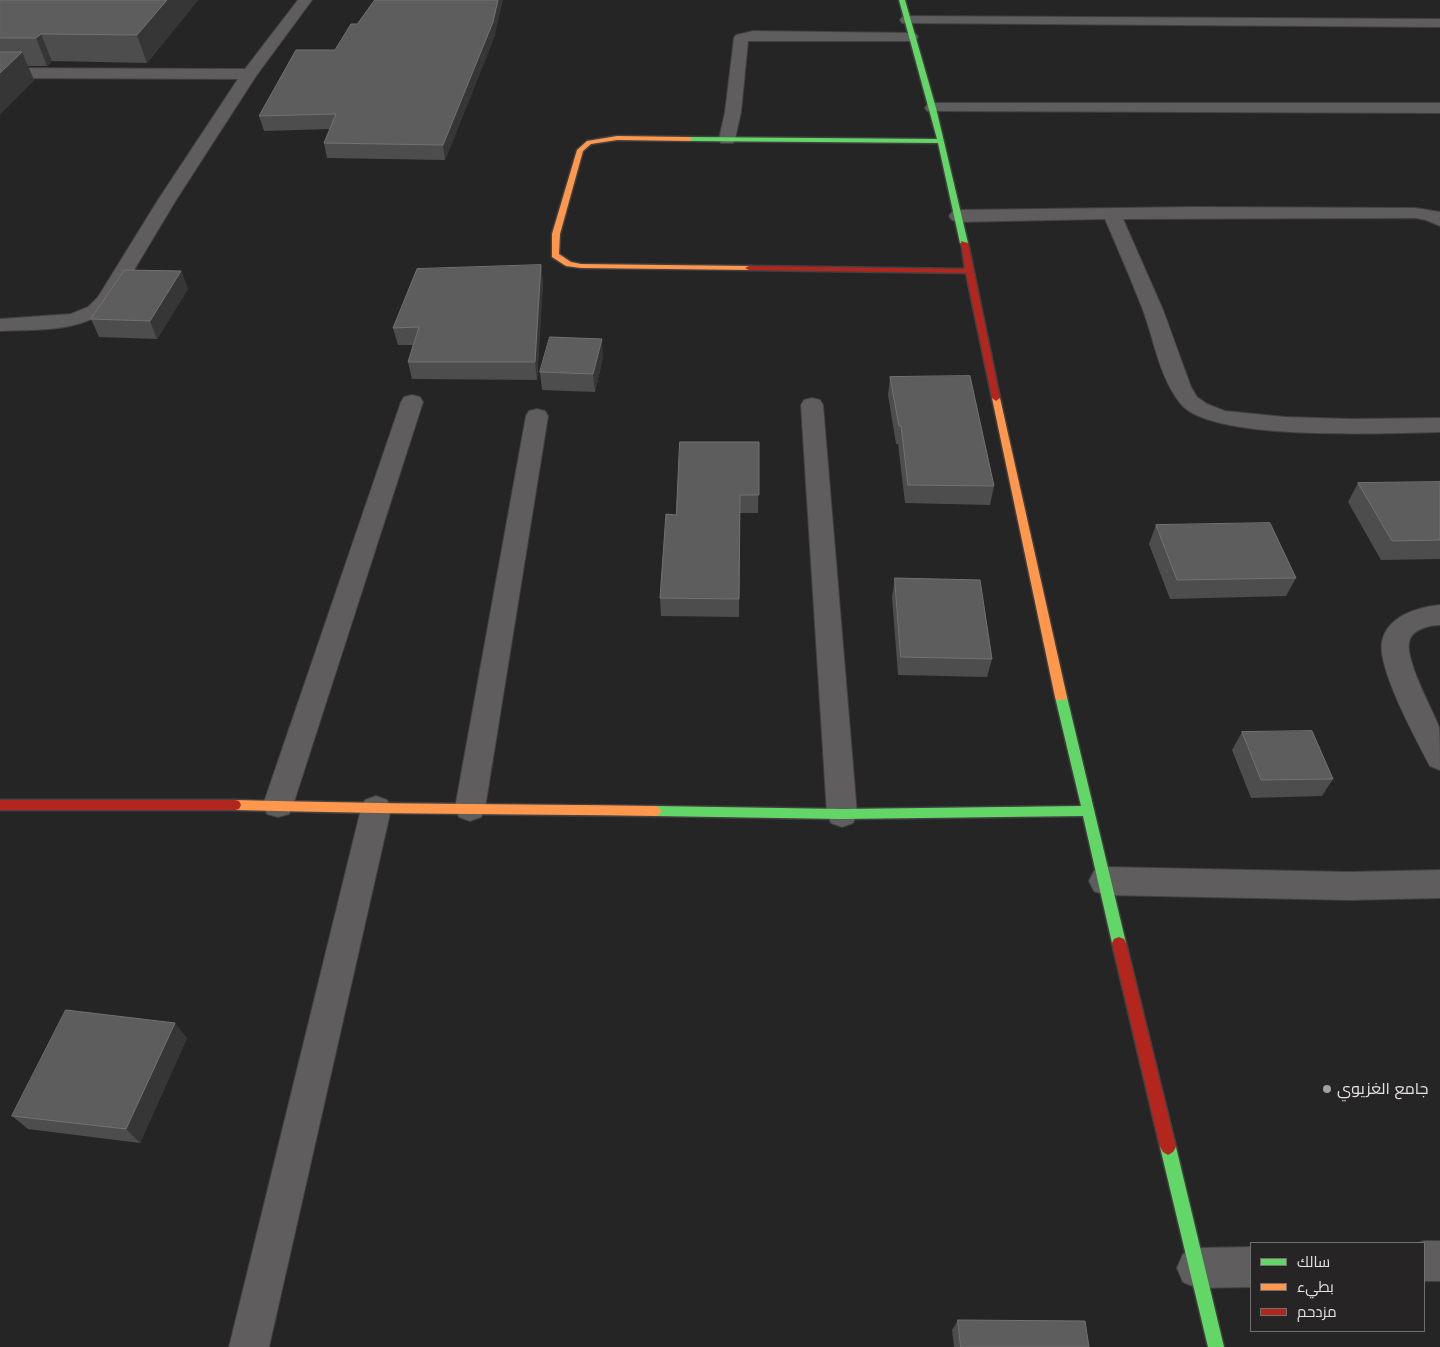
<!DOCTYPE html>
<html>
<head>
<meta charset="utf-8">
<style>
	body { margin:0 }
	#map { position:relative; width:1440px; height:1347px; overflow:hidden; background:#262526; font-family:"Libre Baskerville",Cairo,serif }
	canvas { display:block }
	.legend { position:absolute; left:1250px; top:1242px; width:175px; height:90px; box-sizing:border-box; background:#272426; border:1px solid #737072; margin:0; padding:6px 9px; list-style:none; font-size:15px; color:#e4e2e3 }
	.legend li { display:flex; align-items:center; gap:10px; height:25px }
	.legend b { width:25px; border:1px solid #737072 }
</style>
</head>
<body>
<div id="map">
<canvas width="1440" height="1347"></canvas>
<ul class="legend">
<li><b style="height:6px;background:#63d668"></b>سالك</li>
<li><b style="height:6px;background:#ff974d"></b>بطيء</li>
<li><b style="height:6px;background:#b3261e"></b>مزدحم</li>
</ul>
</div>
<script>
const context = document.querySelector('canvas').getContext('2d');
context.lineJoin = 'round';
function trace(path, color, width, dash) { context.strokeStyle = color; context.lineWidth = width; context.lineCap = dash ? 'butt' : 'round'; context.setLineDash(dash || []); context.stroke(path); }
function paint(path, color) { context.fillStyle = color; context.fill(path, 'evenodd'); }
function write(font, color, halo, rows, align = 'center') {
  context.font = font + ' "Libre Baskerville",Cairo,serif'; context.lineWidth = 4; context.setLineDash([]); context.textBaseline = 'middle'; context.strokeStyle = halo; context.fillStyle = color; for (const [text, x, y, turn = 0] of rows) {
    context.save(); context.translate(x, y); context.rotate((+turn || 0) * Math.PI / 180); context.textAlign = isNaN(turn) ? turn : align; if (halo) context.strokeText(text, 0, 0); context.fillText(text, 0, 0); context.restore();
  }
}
const street = new Path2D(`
	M298,0h14l-56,76 -80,124 -63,105c-30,28 -74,24 -113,26v-12l71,-5 17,-7 10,-10 60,-97 80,-121 -238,-1v-10l245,1z
	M907,16l533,3v8l-538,-4 -2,-3 2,-3z
	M753,31l158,2 5,1 2,3 -2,3 -5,1h-163l-7,71 -6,27 -2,4h-12l-2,-4 6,-27 9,-74 2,-3z
	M933,103h507v10l-513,-2 -2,-3 2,-3z
	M1195,207l221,1 24,4v14l-14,-6 -10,-2 -293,1 40,91 28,77 6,10 10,7 18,7 60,6 66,2 89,-1v14c-51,1 -228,10 -259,-28 -21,-25 -27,-64 -38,-94 -12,-31 -25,-61 -38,-91l-147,3 -6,-2 -3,-4 3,-4 6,-2z
	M412,395l8,2 3,5 -130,403 -4,9 -11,3 -11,-3 -4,-9 138,-403 3,-5z
	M812,398l8,2 3,5 34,409 -4,9 -11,4 -11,-4 -4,-9 -26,-409 3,-5z
	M537,409l8,2 3,5 -63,392 -4,9 -11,4 -11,-4 -4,-9 71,-392 3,-5z
	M1440,605v20c-10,0 -26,4 -30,14 -8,17 23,71 29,88 1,12 1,30 1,43l-10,-4c-13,-25 -53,-98 -48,-124 5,-26 36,-35 58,-37z
	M376,796l11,4 4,9 -122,538h-40l132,-538 4,-9z
	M1105,867l245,5 90,-2v28l-90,2 -245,-5 -11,-4 -5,-10 5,-10z
	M1424,1241h16v40h-16v-38h-5z
	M1251,1247v40l-54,1 -14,-6 -6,-14 6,-14 14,-6z`);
const fast = new Path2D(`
	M899,0h6l31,108 32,135 -1,2 -7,-2 -22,-100 -249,-2 -3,-2 3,-2 248,2z
	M1061,693l4,1 2,3 59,246 -2,4 -5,2 -5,-2 -2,-4 -29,-127 -241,3 -187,-3 -4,-1 -2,-4 2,-4 4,-1 187,3 239,-3 -26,-109 2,-3z
	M1168,1139l5,3 3,5 48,200h-16l-48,-200 3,-5z`);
const slow = new Path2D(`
	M617,136l72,1 3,2 -3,2 -72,-1 -26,4 -8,7 -23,83 -1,20 12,8 10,2 168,2h3v4l-171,-2 -15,-2 -14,-9v-23l25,-84 10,-9z
	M996,395l4,3 67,299 -2,3h-8l-2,-3 -63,-299z
	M235,800c140,4 280,4 420,6l4,1 2,4 -2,4 -4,1c-140,-2 -280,-2 -420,-6l-4,-1 -2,-4 2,-4z`);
const jam = new Path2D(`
	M961,241l7,2 32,155 -4,3 -4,-3 -26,-125 -217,-3 -4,-2 4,-2 216,3z
	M0,800h235l4,1 2,4 -2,4 -4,1h-235z
	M1119,937l5,2 2,4 50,204 -3,5 -5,3 -5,-3 -3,-5 -48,-204 2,-4z`);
trace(street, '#424041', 2);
trace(fast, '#424041', 3);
trace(slow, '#424041', 3);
trace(jam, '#424041', 3);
paint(street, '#5f5d5e');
paint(fast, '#63d668');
paint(slow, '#ff974d');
paint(jam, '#b3261e');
paint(new Path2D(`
	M0,0h198l-51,63 -95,-2 -5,5h-19l6,14 -34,34z
	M357,24l138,11 -50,125 -118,-2 -3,-15 6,-14 -66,2 -5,-15 76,-66z
	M541,265l2,17 -6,98 -125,-1 -4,-17 5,-17h-15l-5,-17z
	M181,271l7,18 -31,50 -58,-2 -8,-18z
	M603,357l-8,35 -53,-2 -2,-18z
	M890,377l104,109 -4,19 -85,-2 -7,-59h-2l-8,-49z
	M759,442l-1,71h-18l-1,104 -78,-1 -1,-18 16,-83z
	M1440,482v77l-59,1 -33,-58 10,-19z
	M1156,525l140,53 -10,18 -116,3 -21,-55z
	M895,578l97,81 -5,18 -89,-2 -6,-78z
	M1242,732l91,47 -11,17 -71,2 -19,-48z
	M187,1038l-47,105 -112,-14 -16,-13z
	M958,1320l131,27h-135l-2,-17z`), '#4e4d4e');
paint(new Path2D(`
	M167,0h31l-51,63 -10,-28z
	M498,0h5l-8,35 -50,125 -2,-15z
	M41,34l11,27 -5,5 -11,-28z
	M22,52l12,28 -34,34v-41z
	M541,265l2,17 -6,98 -2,-18z
	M181,271l7,18 -31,50 -7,-18z
	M602,339l1,18 -8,35 -2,-18z
	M175,1023l12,15 -47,105 -14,-14z`), '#373637');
const building = new Path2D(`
	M0,0h167l-30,35 -96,-1 -5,4h-36z
	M375,0h123l-5,22 -50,123 -119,-2 12,-29 -77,2 37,-66h39l16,-26h6z
	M0,52h22l-22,21z
	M541,265l-6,97h-127l11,-35 -26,1 24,-59z
	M125,270l56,1 -31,50 -59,-2z
	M550,337l52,2 -9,35 -53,-2z
	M970,376l24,110 -86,-1 -7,-59h-2l-9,-49z
	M680,442h79v53h-19l-1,104 -79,-1 6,-84 10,1z
	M1440,482v58l-48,1 -34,-58z
	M1270,523l26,55 -119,2 -21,-55z
	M895,578l85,2 12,79 -91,-2z
	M1312,731l21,48 -72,1 -19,-48z
	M66,1010l109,13 -49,106 -114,-13z
	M958,1320l127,1 4,26h-128z`);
paint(building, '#5e5d5e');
trace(building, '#737273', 1);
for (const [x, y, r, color] of [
	[1327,1089,5,"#a2a0a1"]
]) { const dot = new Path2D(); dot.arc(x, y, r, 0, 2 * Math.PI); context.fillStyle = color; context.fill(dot); trace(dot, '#272426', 2); }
write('16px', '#e4e2e3', '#272426', [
	["جامع الغزيوي",1337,1089]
], 'left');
</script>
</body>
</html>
